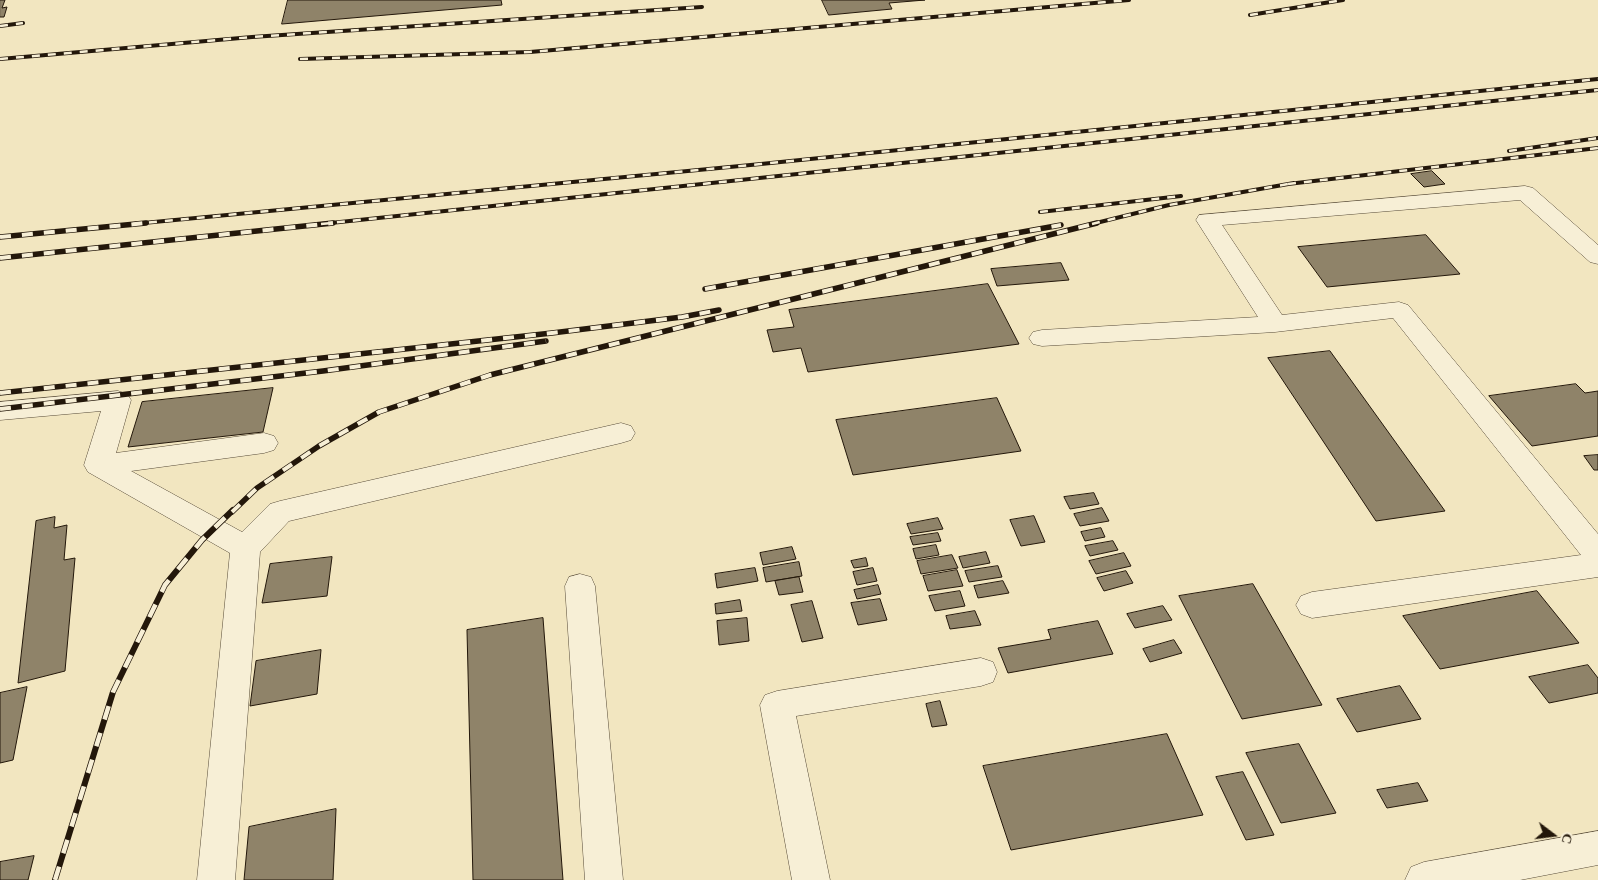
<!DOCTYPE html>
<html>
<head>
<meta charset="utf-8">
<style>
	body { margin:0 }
	#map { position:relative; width:1598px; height:880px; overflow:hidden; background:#f2e6c0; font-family:"EB Garamond",serif }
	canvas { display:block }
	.north { position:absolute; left:1528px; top:810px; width:50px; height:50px; -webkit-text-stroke:4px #f7efd6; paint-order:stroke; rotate:105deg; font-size:14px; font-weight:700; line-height:20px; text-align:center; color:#23170a }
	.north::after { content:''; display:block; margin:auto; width:18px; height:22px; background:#23170a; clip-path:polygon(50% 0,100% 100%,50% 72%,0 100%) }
</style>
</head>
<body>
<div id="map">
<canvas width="1598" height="880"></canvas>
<div class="north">С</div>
</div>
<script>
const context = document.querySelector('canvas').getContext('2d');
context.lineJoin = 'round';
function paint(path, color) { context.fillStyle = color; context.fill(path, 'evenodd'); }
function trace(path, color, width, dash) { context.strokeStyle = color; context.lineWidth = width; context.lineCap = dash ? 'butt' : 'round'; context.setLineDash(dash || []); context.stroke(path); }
const building = new Path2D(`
	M0,0h5l-3,8 5,-1 -3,10h-4z
	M288,0h213l1,5 -220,19z
	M822,0h103l-36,3 3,6 -63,6z
	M1432,171l13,13 -21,3 -13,-13z
	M1426,235l34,39 -133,13 -29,-40z
	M1061,263l8,17 -72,6 -6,-17z
	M988,284l31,60 -211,28 -7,-24 -28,4 -6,-22 27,-3 -5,-17z
	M1330,351l115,160 -69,10 -108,-163z
	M1576,384l9,9 13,-2v45l-66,10 -43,-50z
	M273,388l-10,44 -135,15 14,-45z
	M997,398l24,53 -168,24 -17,-55z
	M1598,455v15h-4l-10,-14z
	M1094,493l5,11 -29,5 -6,-12z
	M1102,508l7,13 -29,5 -6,-12z
	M1034,516l11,26 -24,4 -11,-26z
	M55,517l-1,11 13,-3 -3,35 11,-2 -10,113 -47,12 18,-162z
	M938,518l5,11 -32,5 -4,-10z
	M1101,528l4,9 -20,4 -4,-9z
	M938,533l3,8 -28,4 -3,-8z
	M1113,541l5,9 -28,6 -5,-10z
	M936,545l3,10 -23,4 -3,-10z
	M792,547l4,12 -33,6 -3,-12z
	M986,552l4,11 -27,5 -4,-11z
	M1124,553l7,13 -35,8 -7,-13z
	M952,555l6,13 -37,6 -4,-13z
	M332,557l-5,39 -65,7 8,-39z
	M866,558l2,8 -14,2 -3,-7z
	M799,562l3,14 -36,6 -3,-14z
	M998,566l4,11 -33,5 -4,-11z
	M755,568l3,13 -41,7 -2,-14z
	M873,568l4,13 -20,4 -4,-13z
	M957,570l6,16 -35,5 -5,-15z
	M1126,571l7,12 -29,8 -7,-13z
	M799,577l4,15 -24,3 -4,-14z
	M1003,581l6,12 -31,5 -4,-12z
	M1253,584l69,121 -80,14 -63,-123z
	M878,585l3,9 -24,5 -3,-9z
	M960,591l5,15 -30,5 -6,-15z
	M1537,591l42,52 -139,26 -37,-53z
	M880,599l7,21 -29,5 -7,-22z
	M740,600l2,11 -26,3 -1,-10z
	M812,601l11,37 -21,4 -11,-37z
	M1163,606l9,14 -37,8 -8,-14z
	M975,611l6,14 -31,4 -4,-13z
	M543,618l20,262h-90l-6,-250z
	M747,618l2,23 -30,4 -2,-24z
	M1098,621l15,33 -105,19 -10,-25 53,-9 -3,-9z
	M1174,640l8,13 -32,9 -7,-13z
	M321,650l-4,44 -67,12 6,-45z
	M1588,665l10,13v15l-49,10 -20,-26z
	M1400,686l21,33 -64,13 -20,-33z
	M27,687l-14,73 -13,3v-70z
	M940,701l7,24 -15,2 -6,-23z
	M1167,734l36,81 -192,35 -28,-84z
	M1299,744l37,69 -55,10 -35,-70z
	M1243,772l31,63 -28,5 -30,-63z
	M1418,783l10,18 -41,7 -10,-18z
	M336,809l-3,71h-89l5,-53z
	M34,856l-6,24h-28v-18z`);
paint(building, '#8f8369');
trace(building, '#23170a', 1);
const minor = new Path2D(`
	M1525,186l8,2 65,57v19l-8,-2 -70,-62 -298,25 60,90 117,-13 9,3 190,229v43l-286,41 -11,-4 -5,-9 5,-9 11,-4 269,-37 -188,-237 -118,14 -233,14 -9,-2 -4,-6 4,-6 9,-2 216,-13 -62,-97 3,-5z
	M118,391l9,3 4,6 -15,53 148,-20 10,3 4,7 -4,7 -10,3 -133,18 111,61 28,-28 10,-3 341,-78 10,3 4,7 -4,7 -10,3 -332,78 -29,31 -25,328h-38l33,-327 -142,-81 -4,-7 17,-54 -101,9v-18z
	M580,574l11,3 4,9 28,294h-38l-20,-294 4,-9z
	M981,658l12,4 4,10 -4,10 -12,4 -185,30 34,164h-38l-32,-175 5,-10 12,-4z
	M1598,831v34l-78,15h-115l6,-13 13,-5z`);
trace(minor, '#574b38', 1);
paint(minor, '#f7efd6');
const railFar2 = new Path2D(`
	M1250,15l93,-15
	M0,26l23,-3
	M0,59l252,-22 450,-30
	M300,59l230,-7 599,-52
	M1509,151l89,-13
	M1288,184l310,-36
	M1040,212l141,-16
	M133,224l628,-60 837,-85
	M321,224l1277,-134
	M1092,224l77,-19 125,-22`);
const railFar1 = new Path2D(`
	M0,237l146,-14
	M0,258l333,-35
	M705,289l356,-64
	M0,393l552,-60 130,-16 37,-7
	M0,409l323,-38 223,-30
	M232,512l25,-24 62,-42 60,-34 111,-37 607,-152`);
const rail = new Path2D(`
	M55,880l58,-188 52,-107 37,-45 31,-30`);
trace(railFar2, '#23170a', 4);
trace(railFar1, '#23170a', 5.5);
trace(rail, '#23170a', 6);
trace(railFar2, '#f7efd6', 2.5, [8]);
trace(railFar1, '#f7efd6', 4, [11]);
trace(rail, '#f7efd6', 4.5, [14]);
</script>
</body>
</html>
